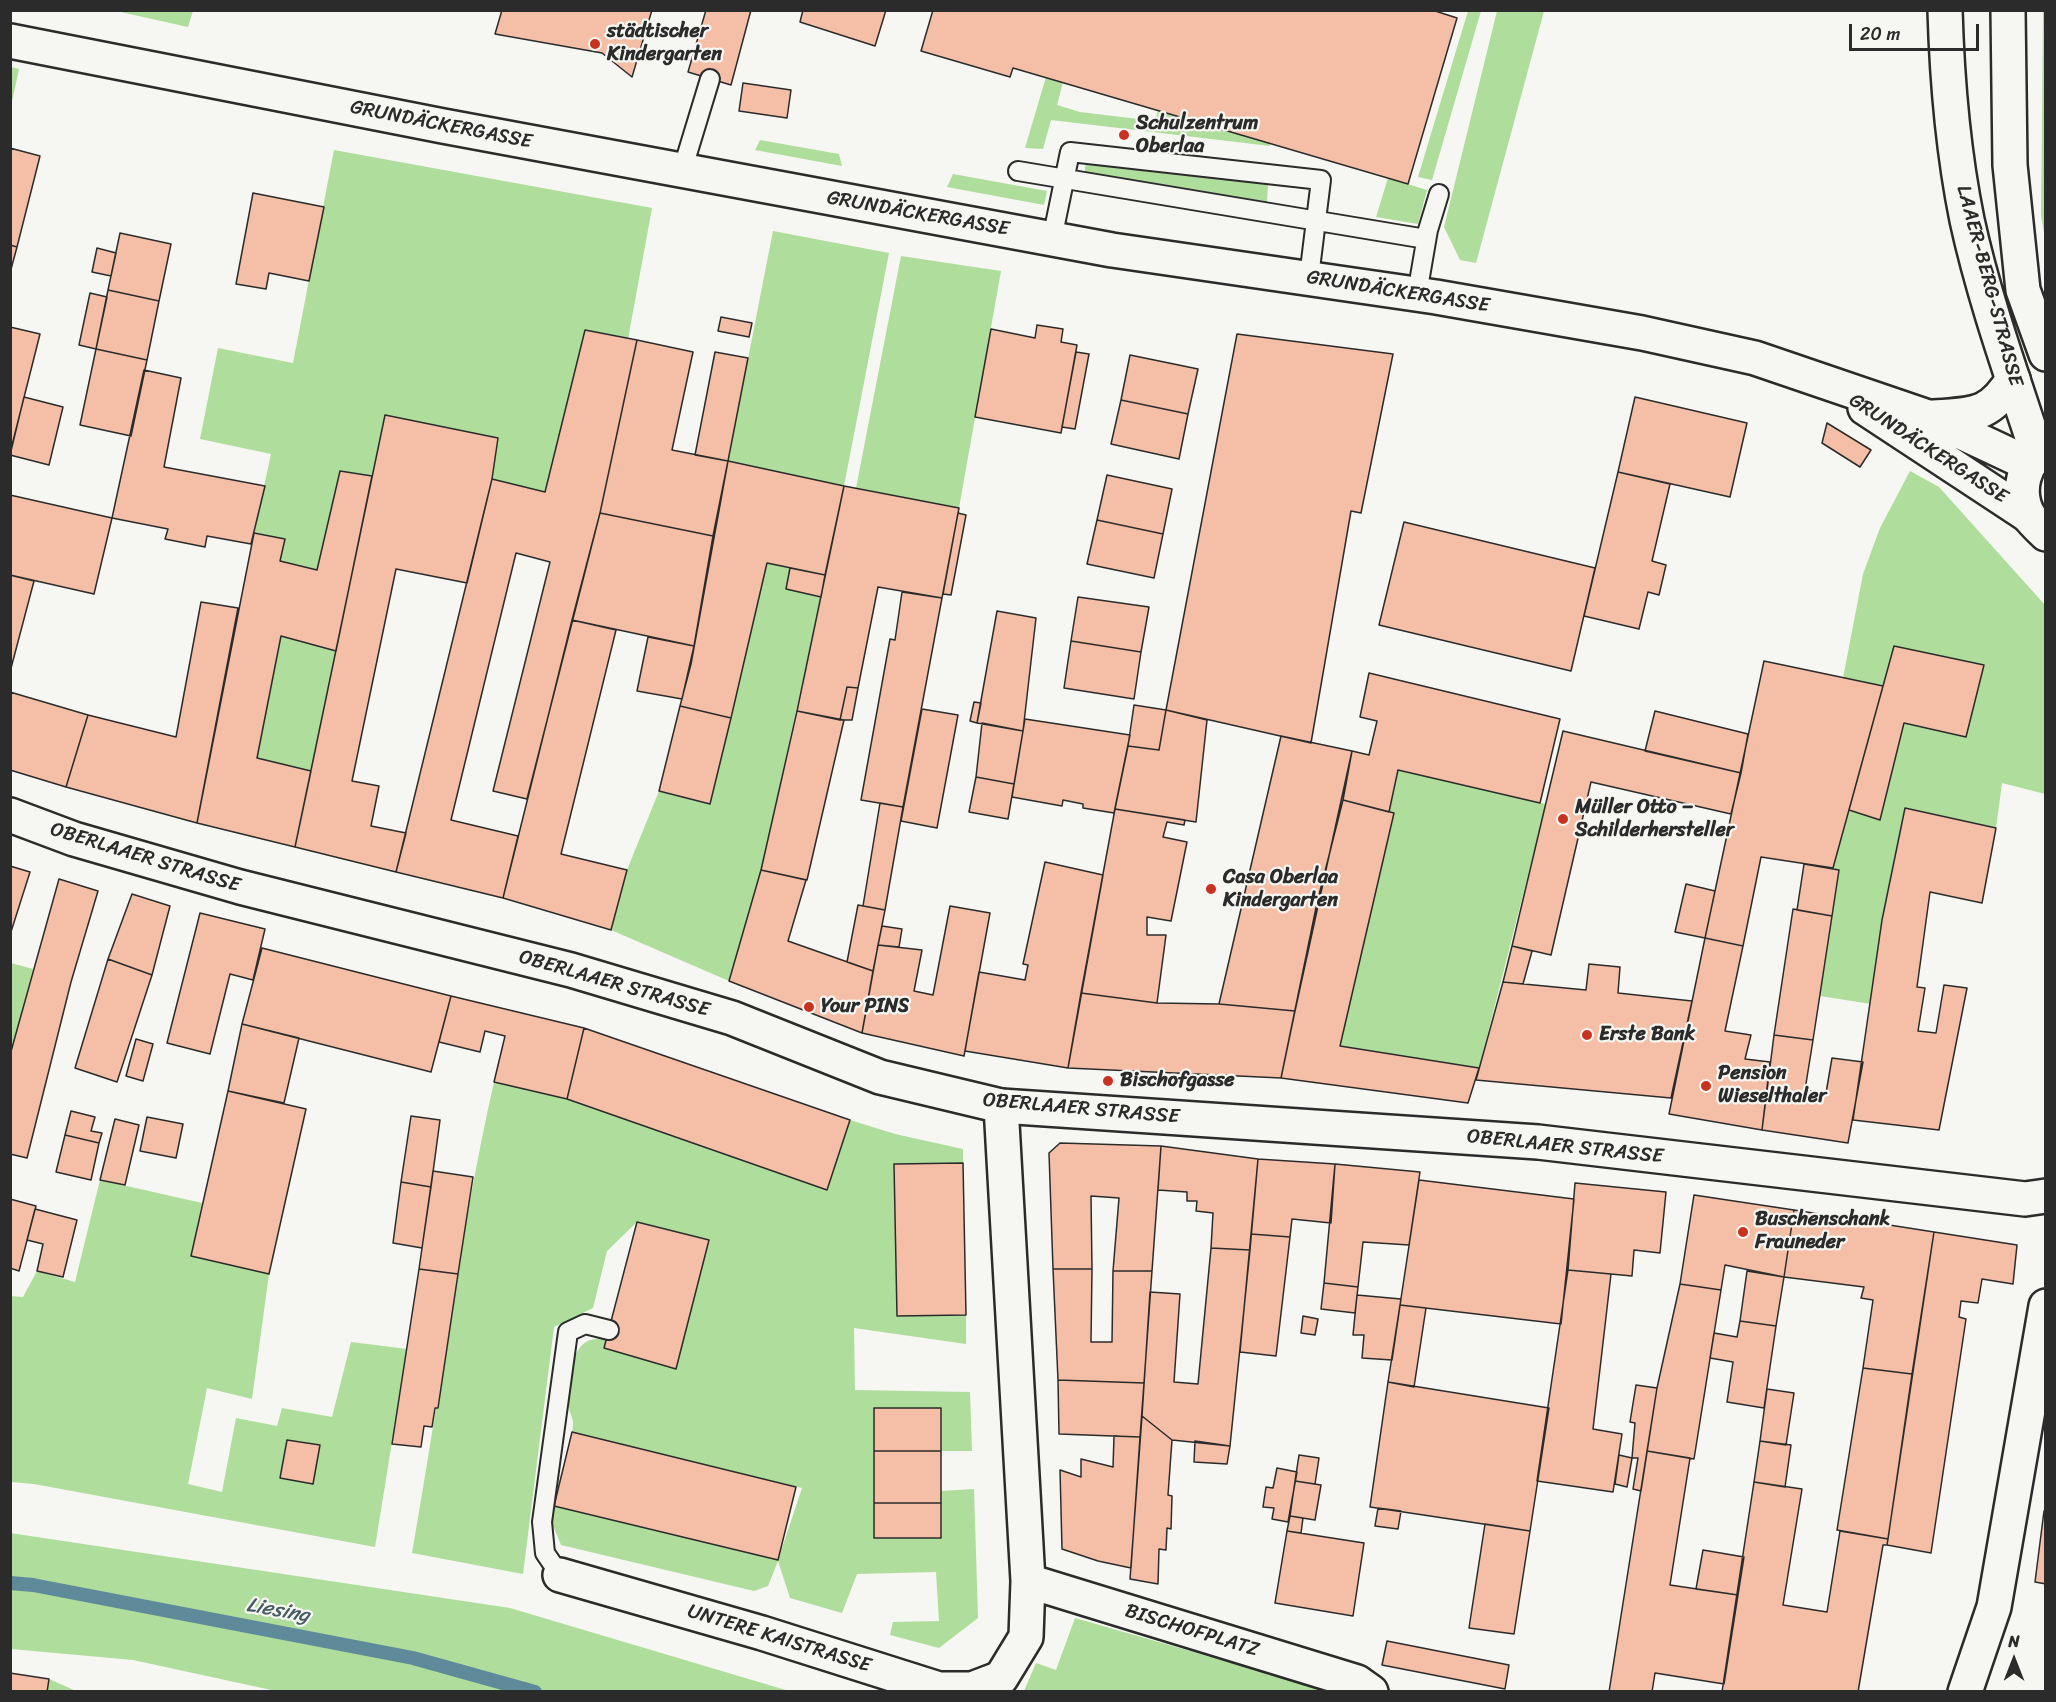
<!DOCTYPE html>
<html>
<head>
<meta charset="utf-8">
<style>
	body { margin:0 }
	#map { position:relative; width:2056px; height:1702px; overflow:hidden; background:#f6f6f2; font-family:Sriracha,sans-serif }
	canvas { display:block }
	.frame { position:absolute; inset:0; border:12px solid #2b2b2b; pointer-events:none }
	.north { position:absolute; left:1984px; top:1630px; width:60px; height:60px; -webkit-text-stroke:4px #f6f6f2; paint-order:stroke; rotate:0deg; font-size:16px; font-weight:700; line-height:24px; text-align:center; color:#2b2b2b }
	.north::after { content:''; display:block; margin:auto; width:21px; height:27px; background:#2b2b2b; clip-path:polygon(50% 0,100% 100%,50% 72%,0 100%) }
	.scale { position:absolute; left:1849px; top:24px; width:130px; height:27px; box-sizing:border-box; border:3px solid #2b2b2b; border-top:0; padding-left:8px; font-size:18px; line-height:21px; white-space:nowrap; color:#2b2b2b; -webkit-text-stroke:4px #f6f6f2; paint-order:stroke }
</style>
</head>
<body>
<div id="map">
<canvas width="2056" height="1702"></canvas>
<div class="frame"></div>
<div class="north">N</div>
<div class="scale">20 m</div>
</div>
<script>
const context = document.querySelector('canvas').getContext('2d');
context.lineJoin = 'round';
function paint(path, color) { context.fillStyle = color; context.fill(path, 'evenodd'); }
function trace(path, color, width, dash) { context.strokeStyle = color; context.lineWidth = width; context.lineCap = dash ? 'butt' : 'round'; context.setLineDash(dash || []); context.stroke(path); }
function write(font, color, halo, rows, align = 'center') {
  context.font = font + ' Sriracha,sans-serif'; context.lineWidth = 4.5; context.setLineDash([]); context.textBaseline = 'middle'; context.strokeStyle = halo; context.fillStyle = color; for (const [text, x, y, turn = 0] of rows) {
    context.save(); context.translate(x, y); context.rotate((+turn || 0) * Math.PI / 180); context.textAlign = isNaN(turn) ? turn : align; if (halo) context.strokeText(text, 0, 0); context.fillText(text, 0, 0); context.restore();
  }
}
paint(new Path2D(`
	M116,11h77l-5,16z
	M1468,11h13l-49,169 -14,-3z
	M1497,11h47l-68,252 -16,-3 -16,-33z
	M2043,11h3l-1,227 -4,-22z
	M11,67l8,2 -8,37 -1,-39z
	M1046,77l17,5 -6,23 23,7 75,9 3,-10 112,32v3l-219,-26 -8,29 -18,-1z
	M760,140l79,14 3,12 -87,-16z
	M334,150l318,58 -24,131 -43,-9 -40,162 -53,-13 5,-41 -112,-23 -13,61 -32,-5 -23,99 -37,-9 5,-22 -31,-6 17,-79 -71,-15 18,-91 75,15z
	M1089,163l179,21 -1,18 -182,-28v-8z
	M953,174l94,17 -3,14 -97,-18z
	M1388,178l39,12 -9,34 -42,-7z
	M773,231l116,22 -45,233 -116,-25z
	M901,256l100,15 -42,237 -103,-20z
	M1910,471l29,16 106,118v189l-43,-11 -6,45 -91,-20 -23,112 -11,84 -51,-8 19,-126 -6,-2 16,-58 31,9 24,-96 62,14 18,-71 -90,-19 -11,39 -40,-8 20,-104 17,-46z
	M767,563l23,5 -4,21 35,8 -60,273 -32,111 -118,-51 16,-60 32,-79 51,13z
	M281,636l55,15 -25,120 -54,-13z
	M1398,770l148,34 -67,264 -139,-22 53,-233 -4,-1z
	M11,963l22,6 -22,86z
	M494,1082l73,17 259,91 24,-70 45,14 68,15v14l-69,2 3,151 69,-1v29l-112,-16 1,62 115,2 2,59h-31l-1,-43h-66l1,130h66v-47l33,-2 4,129 -39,30 -49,-13 3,-13 46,-1 -3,-49 -79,2 -15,39 -52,-15 -12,-37 -10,25 -14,5 -193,-46 -10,-24 3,-15 224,54 24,-72 -230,-56c4,-16 -4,-15 -3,-30 0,-98 47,-59 107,-34l32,-128 -71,-18 -30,29 -14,57 -39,19 -31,247 -111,-21c28,-157 47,-316 82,-471z
	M100,1180l102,23 -11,53 78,18 -17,125 -45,-11 -19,96 34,8 14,-74 41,8 5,-18 50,9 19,-75 56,7 -32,198 -341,-63 -23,-2 -1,-186 13,1 14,-26 38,11z
	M10,1533l500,75 279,83h-513l-143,-31 -122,-11z
	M1075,1618l244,70 7,3h-302l12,-28 20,7z
	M49,1679l27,12 -29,1z`), '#afdd9c');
trace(new Path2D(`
	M10,1583l23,2 380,73 122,34`), '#5f8a99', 14);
const building = new Path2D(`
	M502,10h150l-20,67 -30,-24 -107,-19z
	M706,10h45l-20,75 -43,-13z
	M803,10h83l-11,36 -75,-24z
	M933,10h499l25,8 -49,166 -395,-116 -3,9 -89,-26z
	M743,83l48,7 -4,28 -48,-7z
	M10,148l30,8 -23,91 -7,-2z
	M253,193l71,14 -15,74 -40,-8 -3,16 -30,-5z
	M120,233l51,11 -12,57 -51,-11z
	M10,245l7,2 -7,26z
	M97,248l19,5 -5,23 -19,-4z
	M108,290l51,11 -12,59 -51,-11z
	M90,293l17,4 -11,52 -17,-4z
	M721,317l31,6 -3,14 -31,-6z
	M1037,325l26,4 -2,13 16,3 -16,88 -86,-16 16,-88 44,9z
	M10,327l30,7 -30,119z
	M585,330l52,10 -37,173 -73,286 -34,-8 57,-229 -34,-9 -65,267 67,16 -15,62 -107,-26 96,-393 53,13z
	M1237,334l156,20 -32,159 -10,-2 -40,232 -145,-33z
	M637,340l56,12 -21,98 56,11 -15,75 -113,-23z
	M96,349l51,11 -16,76 -51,-11z
	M715,352l33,6 -20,103 -33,-6z
	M1076,352l13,2 -14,75 -13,-2z
	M1130,355l68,14 -10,45 -67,-14z
	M144,370l37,8 -17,89 101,19 -14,58 -44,-8 -2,11 -40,-8 3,-10 -56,-11z
	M24,397l39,10 -14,58 -39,-10z
	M1635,397l112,26 -17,74 -112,-25z
	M1121,400l67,14 -9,45 -68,-15z
	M385,415l113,23 -6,41 -25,104 -71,-14 -44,212 27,5 -8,40 35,7 -10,39 -101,-25z
	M1827,423l44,27 -11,17 -38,-24z
	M728,461l116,25 -19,89 -58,-12 -36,155 -51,-12 11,-42z
	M340,471l32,5 -36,175 -55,-15 -24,122 54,13 -16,76 -98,-24 57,-290 31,6 -5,22 37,9z
	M1618,472l52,12 -18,77 14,4 -7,30 -11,-3 -9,37 -55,-13z
	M1107,475l65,14 -9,45 -66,-14z
	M844,486l115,22 -17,90 -64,-11 -20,101 -11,-1 -7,33 -43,-9z
	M10,495l102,23 -18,76 -84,-19z
	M600,513l113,23 -19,110 -122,-26z
	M958,513l8,2 -15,80 -8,-1z
	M1097,520l66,14 -9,44 -67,-14z
	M1404,522l191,46 -24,103 -192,-46z
	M790,568l35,7 -4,22 -35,-8z
	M10,575l24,6 -24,91z
	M902,592l40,6 -39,209 -42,-7 29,-161 5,1z
	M1078,597l71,10 -8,45 -70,-11z
	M201,602l37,6 -41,215 -131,-36 22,-72 88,22z
	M997,611l39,7 -13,113 -46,-8z
	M572,620l44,10 -55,224 66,16 -16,60 -108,-32z
	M648,637l46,9 -12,53 -45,-8z
	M1071,641l70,11 -7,47 -70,-11z
	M1894,646l90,19 -18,72 -62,-14 -24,97 -31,-10z
	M1764,661l119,25 -50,182 -72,-11 -18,89 -38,-8z
	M1369,673l191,46 -20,84 -142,-33 -9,42 -46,-12 9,-49 17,4 8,-34 -17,-4z
	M847,687l11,1 -6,32h-12z
	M10,692l78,23 -22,72 -56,-17z
	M974,702l7,1 -4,20 -7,-2z
	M1134,705l32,5 -7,40 -31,-4z
	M680,706l51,12 -21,86 -51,-13z
	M922,709l36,6 -21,113 -36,-7z
	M1166,710l41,10 -11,102 -81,-13 13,-63 31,4z
	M797,711l47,9 -37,160 -46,-10z
	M1655,711l93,23 -7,39 -96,-22z
	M1025,719l105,16 -16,78 -31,-5v-4l-20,-4 -1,6 -50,-9z
	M982,723l41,8 -9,53 -38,-7z
	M1563,731l178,42 -10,41 -140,-32 -40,173 -39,-9z
	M1281,736l71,15 -57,260 -76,-7z
	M976,777l38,7 -6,35 -39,-7z
	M1343,800l51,13 -54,233 139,22 -11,35 -187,-25 36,-175z
	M880,803l23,4 -18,103 -22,-4z
	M1905,808l91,20 -14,75 -52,-11 -13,95 8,1 -7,43 18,2 8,-48 23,3 -28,142 -86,-10 29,-200z
	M1115,809l70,11 -1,5 -17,-3 -4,15 24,5 -16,79 -24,-4v18h19l-9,68 -76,-10z
	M1045,862l58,13 -35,193 -103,-17 14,-79 46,8 3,-15 -5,-1z
	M1804,864l35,6 -7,46 -35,-6z
	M10,866l20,6 -20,63z
	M761,870l45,10 -18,61 85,30 -11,62 -133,-52z
	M59,879l39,12 -27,91 -44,176 -17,-4v-99z
	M1686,884l29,7 -10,47 -30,-6z
	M132,894l38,12 -18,69 -44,-16z
	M858,905l27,5 -12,61 -26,-9z
	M950,906l40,7 -26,143 -102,-23 16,-88 44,5 -8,41 19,4z
	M1793,909l39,7 -19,124 -39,-5z
	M200,913l65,16 -12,51 -23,-6 -20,80 -43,-11z
	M882,926l20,3 -3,18 -21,-2z
	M1705,938l38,8 -18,85 26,4 -6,24 25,3 -8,68 -93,-16z
	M1512,946l20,5 -9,33 -20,-2z
	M262,948l189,48 -20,76 -189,-48z
	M108,959l44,16 -35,107 -42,-14z
	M1589,964l31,3 -2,26 74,8 -21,97 -195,-18 27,-98 83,8z
	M1081,993l76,10 62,1 76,7 -14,67 -213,-10z
	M451,996l133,32 -17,71 -73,-17 11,-46 -20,-5 -5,21 -41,-10z
	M242,1024l57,14 -15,65 -56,-12z
	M584,1028l266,92 -23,70 -260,-91z
	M1774,1035l39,5 -8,50 21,3 6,-35 31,4 -15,81 -86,-13z
	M136,1039l17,5 -10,37 -17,-5z
	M228,1091l78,18 -37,165 -78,-18z
	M71,1111l24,6 -4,14 11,2 -3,10 -34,-8z
	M411,1116l29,4 -9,67 -30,-5z
	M147,1117l36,7 -7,34 -36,-7z
	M115,1119l24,6 -14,60 -25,-5z
	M65,1135l34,8 -8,37 -35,-8z
	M1060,1143l101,3 -9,125h-39l6,-73 -28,-2 1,73h-39l-4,-116z
	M1161,1146l97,13 -8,91 -39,-2 2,-35 -17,-2 1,-10h-10v-9l-29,-2z
	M1258,1159l77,5 -4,59 -39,-4 -2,18 -39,-3z
	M963,1163l3,152 -69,1 -3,-152z
	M1335,1164l85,8 -11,73 -46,-3 -5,45 -34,-4z
	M433,1171l40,6 -15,97 -39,-5z
	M1419,1180l155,19 -13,125 -161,-19z
	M401,1182l30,5 -9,61 -29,-5z
	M1575,1183l91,9 -6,61 -26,-3 -2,26 -64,-6z
	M1694,1195l100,15 -10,67 -59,-12 -4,25 -41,-6z
	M10,1199l26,7 -17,65 -9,-3z
	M35,1209l42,11 -14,57 -26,-6 6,-27 -16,-4z
	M1794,1210l140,22 -22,142 -49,-6 10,-68 -12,-2 3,-11 -80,-10z
	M637,1222l72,18 -33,129 -72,-21z
	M1934,1232l83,13 -4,39 -31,-5 -4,24 -17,-2 -2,16 7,2 -35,234 -44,-8z
	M1251,1234l39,3 -14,119 -36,-4z
	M1211,1248l39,2 -20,196 -58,-6 -30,-24 8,-124 30,2 -6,88 24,2z
	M419,1269l39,5 -20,134h-3l-3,19 -8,-1 -3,21 -29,-3z
	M1053,1269h39l-1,73h21l1,-71h39l-8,112 -86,-3z
	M1568,1270l43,4 -18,155 29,5 -9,58 -76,-11z
	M1747,1271l37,6 -8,49 -36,-5z
	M1324,1283l34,4 -3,26 -34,-4z
	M1680,1284l41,6 -27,169 -47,-8 10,-63z
	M1357,1295l44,4 -9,61 -30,-2 2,-23h-11z
	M1400,1305l26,3 -12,79 -26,-5z
	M1303,1316l15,3 -3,16 -14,-2z
	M1740,1321l36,5 -12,82 -37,-6 6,-40 -23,-4 4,-25 23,4z
	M1863,1368l49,6 -24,165 -51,-9z
	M1058,1380l86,3 -4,54 -81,-3z
	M1388,1382l161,26 -19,123 -160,-24z
	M1636,1385l21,3 -16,103 -8,-2 5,-31h-6l3,-35 -5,-1z
	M1767,1389l27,4 -8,52 -26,-4z
	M874,1408h67v43h-67z
	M1142,1416l30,24 -4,55 4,1 -1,33 -4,-1 -1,22 -7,-1 -1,35 -28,-5z
	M572,1432l224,55 -18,73 -224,-54z
	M1114,1436l26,1 -9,131 -33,-7 -36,-12 -2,-79 21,7v-18l32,8z
	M287,1440l33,5 -7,39 -33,-6z
	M1195,1441l35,5 -3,18 -33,-2z
	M1760,1441l31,4 -6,42 -31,-5z
	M874,1451h67v52h-67z
	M1647,1451l43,7 -20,127 68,10 -14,89 -69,-11 -3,19h-43z
	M1299,1455l20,3 -4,26 -20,-3z
	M1619,1455l13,3 -5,29 -12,-3z
	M1277,1468l20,4 -9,50 -16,-3 2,-11 -11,-1 3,-20 7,1z
	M1295,1481l26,4 -6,35 -25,-4z
	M1754,1482l48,7 -19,116 44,7 13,-81 48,8 -1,6h-4l-25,147h-136z
	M874,1503h67v35h-67z
	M1378,1508l23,3 -3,18 -23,-3z
	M2044,1511h2v73l-11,-2z
	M1290,1516l13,2 -2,15 -14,-2z
	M1485,1524l45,7 -16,103 -45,-6z
	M1287,1531l77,12 -11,73 -78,-13z
	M1703,1550l41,7 -6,38 -42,-6z
	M1387,1641l122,24 -4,24 -123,-24z
	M10,1673l39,6 -2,13h-37z`);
paint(building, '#f4bfa6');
trace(building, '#2b2b2b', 1.5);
const service = new Path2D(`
	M682,171l28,-92
	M1018,171l408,68
	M1052,239l18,-87 251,28 -12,97
	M1417,294l11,-64 11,-36
	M560,1575l-15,-22 -3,-31 26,-190 17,-8 24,6`);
const minor = new Path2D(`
	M10,41l433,85 669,124 324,47 206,36 113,25 176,60 98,46
	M1865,408l164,108
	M1934,417c41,-3 56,-1 79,-38
	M560,1575l202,58 177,56h33l29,-11 25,-41 2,-56 -27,-475
	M1028,1581l329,101 14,10`);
const secondary = new Path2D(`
	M1945,10c2,70 8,141 22,210 17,78 45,156 70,232
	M2008,10l2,155 13,125 23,64
	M2046,446c-22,16 -31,45 -17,70 4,6 11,12 17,18
	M10,815l64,24 166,48 331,83 161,48 148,59 121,29 537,36 487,57 21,-3
	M1965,1692l29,-85 52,-301`);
trace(service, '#2b2b2b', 22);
trace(minor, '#2b2b2b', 38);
trace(secondary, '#2b2b2b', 38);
trace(service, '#f6f6f2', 18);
trace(minor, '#f6f6f2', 33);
trace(secondary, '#f6f6f2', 33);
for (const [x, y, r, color] of [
	[595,44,6,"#c8321e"],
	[1124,135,6,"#c8321e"],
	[1563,819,6,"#c8321e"],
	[1211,889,6,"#c8321e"],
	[809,1007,6,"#c8321e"],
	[1587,1035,6,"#c8321e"],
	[1108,1081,6,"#c8321e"],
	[1706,1086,6,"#c8321e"],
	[1743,1232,6,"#c8321e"]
]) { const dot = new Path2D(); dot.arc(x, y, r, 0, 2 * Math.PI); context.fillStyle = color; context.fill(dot); trace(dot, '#f6f6f2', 2); }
write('bold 20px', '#2b2b2b', '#f6f6f2', [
	["städtischer",607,32],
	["Kindergarten",607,55],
	["Schulzentrum",1136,124],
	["Oberlaa",1136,147],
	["Müller Otto –",1575,808],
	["Schilderhersteller",1575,831],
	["Casa Oberlaa",1223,878],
	["Kindergarten",1223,901],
	["Your PINS",821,1007],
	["Erste Bank",1599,1035],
	["Pension",1718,1074],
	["Wieselthaler",1718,1097],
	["Bischofgasse",1120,1081],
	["Buschenschank",1755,1220],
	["Frauneder",1755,1243]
], 'left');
write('20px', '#2b2b2b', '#f6f6f2', [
	["GRUNDÄCKERGASSE",441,125,11],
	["GRUNDÄCKERGASSE",918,214,10],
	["LAAER-BERG-STRASSE",1989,286,75],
	["GRUNDÄCKERGASSE",1398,292,9],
	["GRUNDÄCKERGASSE",1928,449,33],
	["OBERLAAER STRASSE",145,858,17],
	["OBERLAAER STRASSE",614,984,16],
	["OBERLAAER STRASSE",1081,1109,5],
	["OBERLAAER STRASSE",1565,1147,6],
	["BISCHOFPLATZ",1192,1631,17],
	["UNTERE KAISTRASSE",779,1639,17]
]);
write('italic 21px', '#455b62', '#f6f6f2', [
	["Liesing",278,1611,10]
]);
</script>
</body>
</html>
